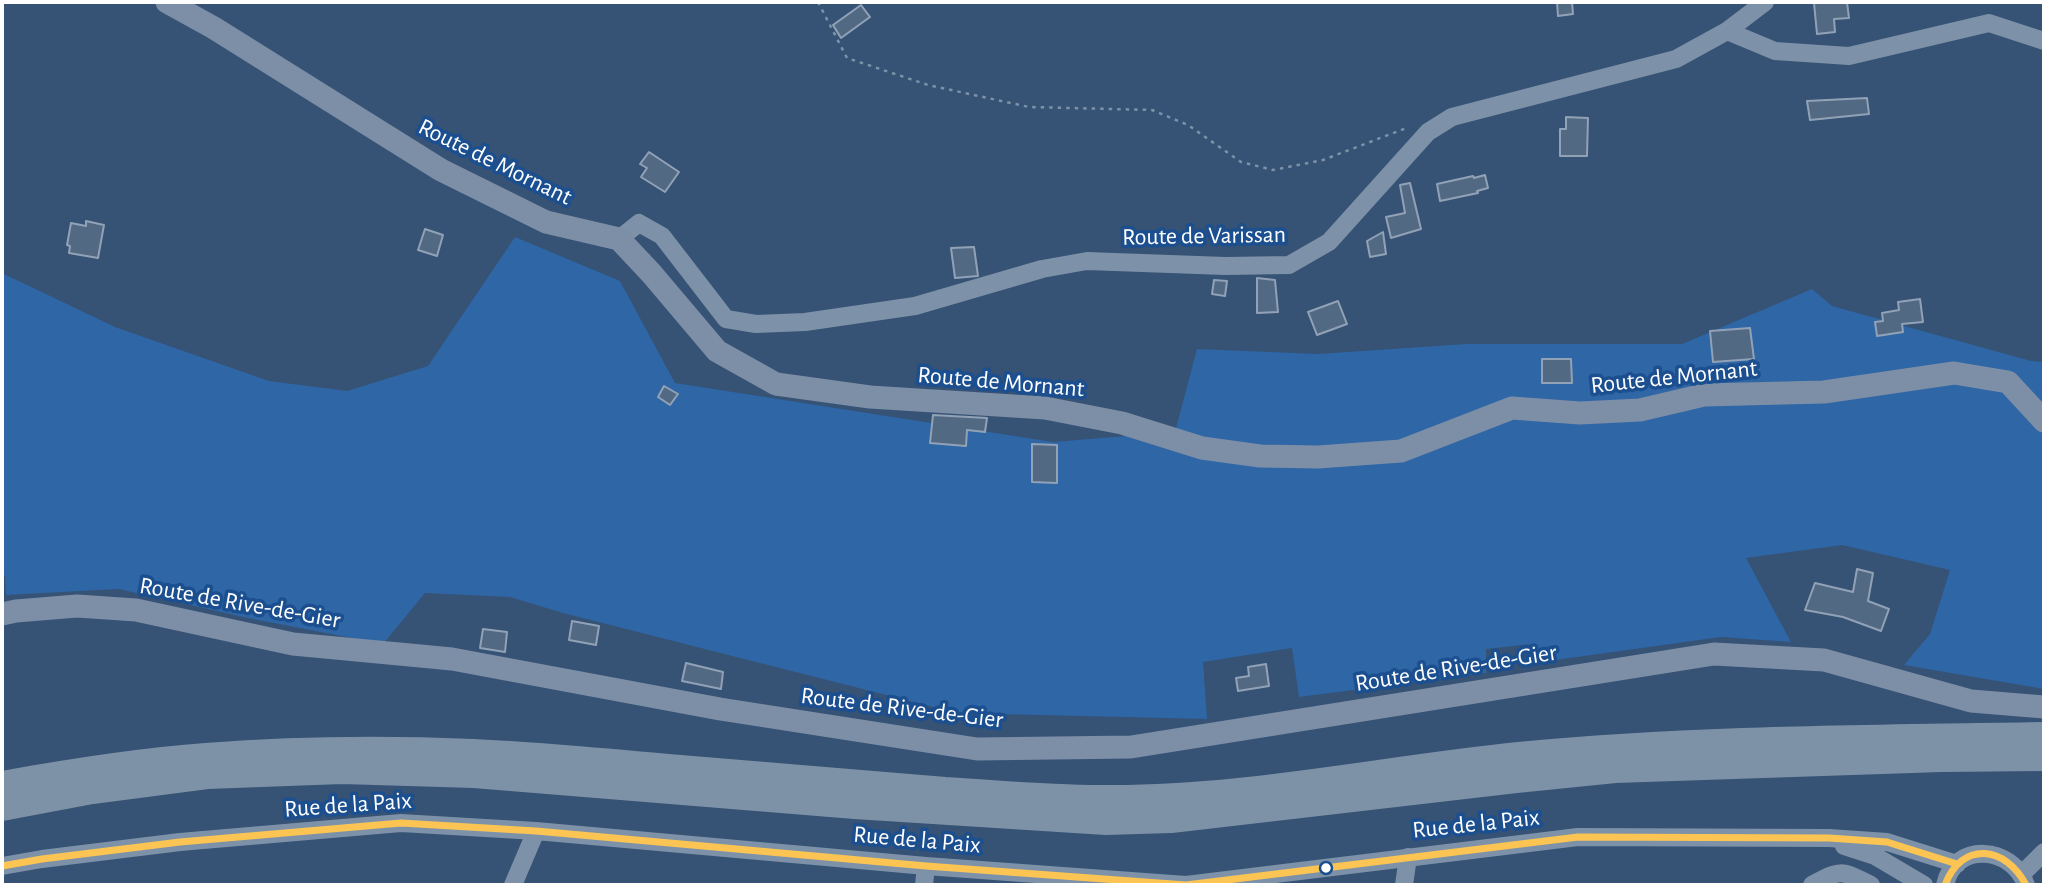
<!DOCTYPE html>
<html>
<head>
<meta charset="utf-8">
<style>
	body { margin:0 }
	#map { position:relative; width:2046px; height:887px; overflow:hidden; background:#365274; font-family:"Alegreya Sans",sans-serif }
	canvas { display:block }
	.frame { position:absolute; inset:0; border:4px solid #fff; pointer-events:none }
</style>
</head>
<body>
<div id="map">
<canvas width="2046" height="887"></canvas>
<div class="frame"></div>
</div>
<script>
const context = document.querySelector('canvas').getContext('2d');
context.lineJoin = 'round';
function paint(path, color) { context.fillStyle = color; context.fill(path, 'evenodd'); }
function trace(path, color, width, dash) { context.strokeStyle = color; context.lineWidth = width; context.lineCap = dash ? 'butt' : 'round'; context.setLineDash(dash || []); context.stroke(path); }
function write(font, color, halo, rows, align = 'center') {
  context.font = font + ' "Alegreya Sans",sans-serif'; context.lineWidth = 7; context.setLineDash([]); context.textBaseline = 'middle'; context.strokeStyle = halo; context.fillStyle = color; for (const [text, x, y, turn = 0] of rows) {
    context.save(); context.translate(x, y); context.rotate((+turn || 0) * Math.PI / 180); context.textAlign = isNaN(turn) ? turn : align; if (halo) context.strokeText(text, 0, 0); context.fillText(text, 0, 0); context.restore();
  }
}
paint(new Path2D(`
	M515,237l105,44 55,102 378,59 122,-10 22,-83 121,5 148,-10h216l130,-55 20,17 199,55 13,1v327l-140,-24 26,-31 20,-64 -108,-25 -96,13 45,84 -70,-5 -187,26 -2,-19 -46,5v24l-187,24 -7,-49 -89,14 4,57 -250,-6 -394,-100 -53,-16 -85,-4 -42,51 -135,-26 -130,-29 -112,6 -1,-19 -3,-2v-301l113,54 154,54 78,10 81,-25z`), '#2f66a5');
const building = new Path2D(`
	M1557,2h15l1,12 -15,2z
	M1847,2l2,16 -15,1 1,13 -18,2 -3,-31z
	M861,5l9,12 -29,21 -8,-13z
	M1867,98l2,16 -59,6 -3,-19z
	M1566,117l22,1 -1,38h-27v-27h6z
	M649,152l30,20 -14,20 -24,-15 6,-9 -7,-4z
	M1485,175l3,13 -11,3 1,2 -38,8 -3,-17 36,-8 1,2z
	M1410,183l11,46 -30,9 -5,-21 19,-4 -5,-28z
	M86,221l18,4 -6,33 -29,-5 1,-7 -3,-1 4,-22 15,3z
	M425,229l18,6 -6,21 -19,-6z
	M1383,232l3,22 -16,3 -3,-16z
	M974,247l4,29 -23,2 -4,-30z
	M1257,278l18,2 3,32 -21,1z
	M1214,280l13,1 -2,15 -13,-2z
	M1920,299l3,23 -21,2 1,8 -26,4 -2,-14 8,-1 -1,-8 17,-3 -1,-8z
	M1338,301l9,23 -30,11 -9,-23z
	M1750,328l4,31 -41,3 -3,-31z
	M1542,359h29l1,24h-30z
	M664,386l14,8 -8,11 -12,-8z
	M933,415l54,3 -2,14 -18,-2 -1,16 -36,-3z
	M1032,444l25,1v38l-25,-1z
	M1857,569l16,4 -5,28 21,8 -8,22 -38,-14 -38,-7 10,-27 38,9z
	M572,621l27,5 -3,19 -27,-5z
	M483,629l24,3 -2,20 -25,-4z
	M686,663l37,9 -2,17 -39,-8z
	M1266,664l3,22 -31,5 -2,-13 13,-2 -1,-9z`);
paint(building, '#526984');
trace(building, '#92a2b6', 2);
trace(new Path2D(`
	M818,2l29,56 81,27 101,22 123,3 36,15 53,37 32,8 50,-10 86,-33`), '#7d92a8', 2.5, [3.5, 5]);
trace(new Path2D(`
	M1727,31l48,20 74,5 140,-33 55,18
	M619,239l20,-16 23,13 64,83 30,5 49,-2 110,-16 127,-37 45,-8 138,5 64,-1 40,-23 99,-110 24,-15 224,-58 51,-28 38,-29
	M1844,846l31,10 49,29
	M2,866l40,-7 138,-17 221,-19 135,8 390,35 260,19 392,-48 251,1 58,4 70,22
	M2022,874l22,-22
	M513,885l23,-54
	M924,885l2,-19
	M1404,885l4,-28
	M1812,885c29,-16 29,-15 59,0
	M1945,885c9,-44 68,-39 81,0`), '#7d92a8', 18);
trace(new Path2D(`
	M167,2l47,26 227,142 105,52 73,17 32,34 66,78 59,33 94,13 175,11 77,15 80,25 58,8 58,1 83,-6 111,-43 68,5 60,-3 64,-15 120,-3 130,-19 54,9 36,39
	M2,614l14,-3 61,-5 59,4 157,34 159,15 268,50 257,40 154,-2 583,-93 110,6 147,41 73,6`), '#7d8ea7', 23);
trace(new Path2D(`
	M2,784c67,-12 135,-23 204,-28 89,-7 178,-8 267,-4 65,3 130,9 195,15 93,8 185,16 277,23 52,3 103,8 155,8 140,2 280,-29 419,-43 175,-17 350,-17 525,-20
	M2,808l90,-17 115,-15 135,-5 132,4 381,31 251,16 65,-2 345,-40 99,-10 326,-11 103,-1`), '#7e92a7', 26);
trace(new Path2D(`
	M2,866l40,-7 138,-17 221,-19 135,8 390,35 260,19 392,-48 251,1 58,4 70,22
	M1945,885c17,-45 61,-39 81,0`), '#fcc553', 7);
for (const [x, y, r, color] of [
	[1326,868,6,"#fff"]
]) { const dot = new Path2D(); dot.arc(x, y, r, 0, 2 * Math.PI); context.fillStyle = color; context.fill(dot); trace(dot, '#1b4f8f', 2.5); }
write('24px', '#fff', '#1b4f8f', [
	["Route de Mornant",495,162,26],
	["Route de Varissan",1204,236,-1],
	["Route de Mornant",1674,377,-6],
	["Route de Mornant",1001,382,5],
	["Route de Rive-de-Gier",240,603,10],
	["Route de Rive-de-Gier",1456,668,-9],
	["Route de Rive-de-Gier",902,708,7],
	["Rue de la Paix",348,805,-4],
	["Rue de la Paix",1476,824,-6],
	["Rue de la Paix",917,840,5]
]);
</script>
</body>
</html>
